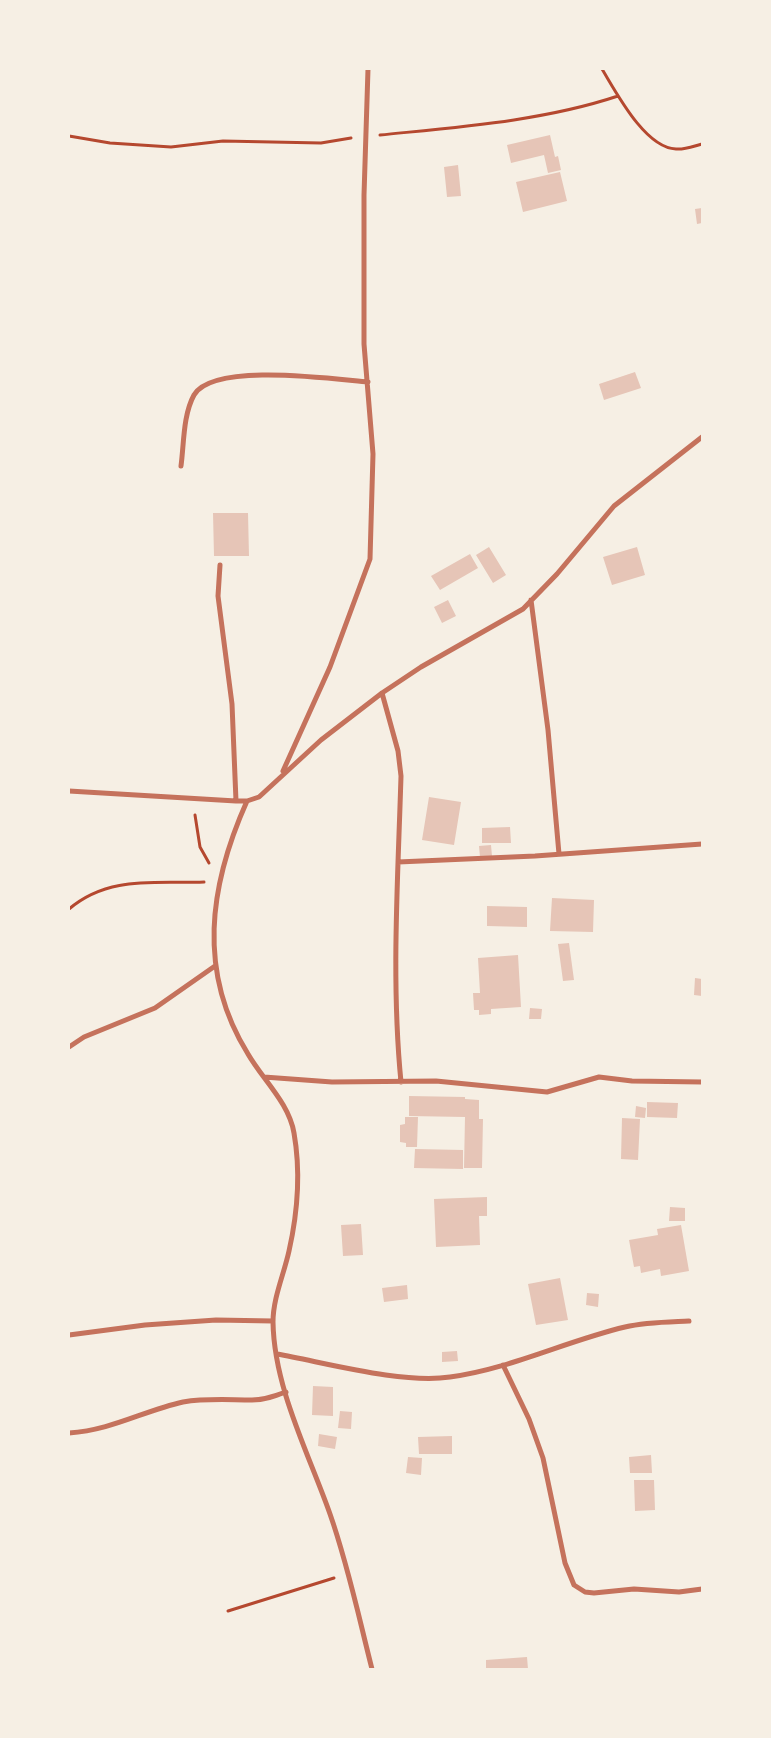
<!DOCTYPE html>
<html>
<head>
<meta charset="utf-8">
<style>
	body { margin:0 }
	#map { position:relative; width:771px; height:1738px; overflow:hidden; background:#f6efe4; font-family:Quicksand,sans-serif }
	canvas { display:block }
	.frame { position:absolute; inset:0; border:70px solid #f6efe4; pointer-events:none }
</style>
</head>
<body>
<div id="map">
<canvas width="771" height="1738"></canvas>
<div class="frame"></div>
</div>
<script>
const context = document.querySelector('canvas').getContext('2d');
context.lineJoin = 'round';
function paint(path, color) { context.fillStyle = color; context.fill(path, 'evenodd'); }
function trace(path, color, width, dash) { context.strokeStyle = color; context.lineWidth = width; context.lineCap = dash ? 'butt' : 'round'; context.setLineDash(dash || []); context.stroke(path); }
paint(new Path2D(`
	M550,135l5,22 3,-1 3,14 -13,3 -4,-18 -33,8 -4,-18z
	M458,165l3,31 -14,1 -3,-30z
	M560,172l7,29 -44,11 -7,-30z
	M702,208v15l-5,1 -2,-15z
	M635,372l6,16 -37,12 -5,-16z
	M213,513h35l1,43h-35z
	M489,547l17,28 -13,8 -17,-28z
	M637,547l8,28 -33,10 -9,-28z
	M470,554l8,14 -38,22 -9,-14z
	M448,600l8,16 -14,7 -8,-16z
	M429,797l32,5 -7,43 -32,-5z
	M510,827l1,16h-29v-15z
	M491,845l1,11 -12,1 -1,-11z
	M552,898l42,2 -1,32 -43,-1z
	M487,906l40,1v20l-40,-1z
	M569,943l5,37 -11,1 -5,-37z
	M518,955l3,52 -30,2v5l-12,1v-5h-5l-1,-17h7l-2,-35z
	M695,978l7,1v17l-8,-1z
	M530,1008l12,1 -1,10h-12z
	M409,1096l56,1v2l14,1v19h4l-1,49h-18l1,-51 -56,-1z
	M647,1102l31,1 -1,15 -30,-1z
	M636,1106l10,2 -1,10 -10,-1z
	M405,1117h13l-1,30h-11v-4l-6,-1v-17l5,-1z
	M622,1118l18,1 -2,41 -17,-1z
	M415,1149l48,1v19l-49,-1z
	M487,1197v19h-8l1,29 -44,2 -2,-48z
	M670,1207l15,1v13h-16z
	M361,1224l2,31 -20,1 -2,-31z
	M681,1225l8,46 -28,5 -1,-7 -19,4 -1,-7 -6,1 -5,-27 29,-5 -1,-6z
	M560,1278l8,42 -32,5 -8,-41z
	M407,1285l1,14 -24,3 -2,-14z
	M587,1293l12,1 -1,13 -12,-2z
	M457,1351l1,10 -16,1v-10z
	M313,1386l20,1v29l-21,-1z
	M340,1411l12,1 -1,17 -13,-1z
	M319,1434l18,3 -2,12 -17,-3z
	M452,1436v18h-33l-1,-17z
	M651,1455l1,18h-22l-1,-16z
	M408,1457l14,1 -1,17 -15,-2z
	M634,1480h20l1,30 -20,1z
	M527,1657l1,12h-42v-9z`), '#e6c5b7');
trace(new Path2D(`
	M602,69c14,23 43,79 74,80 8,1 18,-3 26,-5
	M380,135c79,-8 163,-14 238,-39
	M69,136l41,7 61,4 52,-6 98,2 30,-5
	M195,815l5,32 9,16
	M69,909c40,-34 86,-25 135,-27
	M228,1611l106,-33`), '#b5482f', 3);
trace(new Path2D(`
	M181,466c3,-22 2,-51 13,-71 19,-33 139,-16 174,-13
	M220,565l-2,31 14,108 4,97
	M531,600l17,130 11,124
	M382,693l16,58 3,25c-3,102 -10,204 0,306
	M283,771l47,-104 40,-108 3,-105 -9,-110v-149l4,-126
	M69,791l167,10h11l12,-4 62,-57 61,-47 39,-26 102,-58 34,-35 57,-68 88,-69
	M247,801c-38,85 -50,171 1,253 15,26 41,49 46,79 7,40 4,78 -5,118 -5,23 -16,47 -16,71 1,66 36,132 57,192 18,51 29,104 42,155
	M398,862l137,-6 167,-12
	M69,1047l15,-10 71,-29 60,-42
	M264,1077l68,5 104,-1 111,11 52,-15 33,4 70,1
	M69,1335l76,-10 71,-5 57,1
	M277,1354c50,9 125,30 173,23 60,-8 116,-36 175,-50 21,-5 43,-5 64,-6
	M503,1365l26,54 14,39 22,105 9,22 11,7 9,1 40,-4 45,3 23,-3
	M69,1433c43,-3 74,-22 114,-31 24,-4 46,-2 69,-2 12,0 23,-4 34,-8`), '#c5725c', 5);
</script>
</body>
</html>
